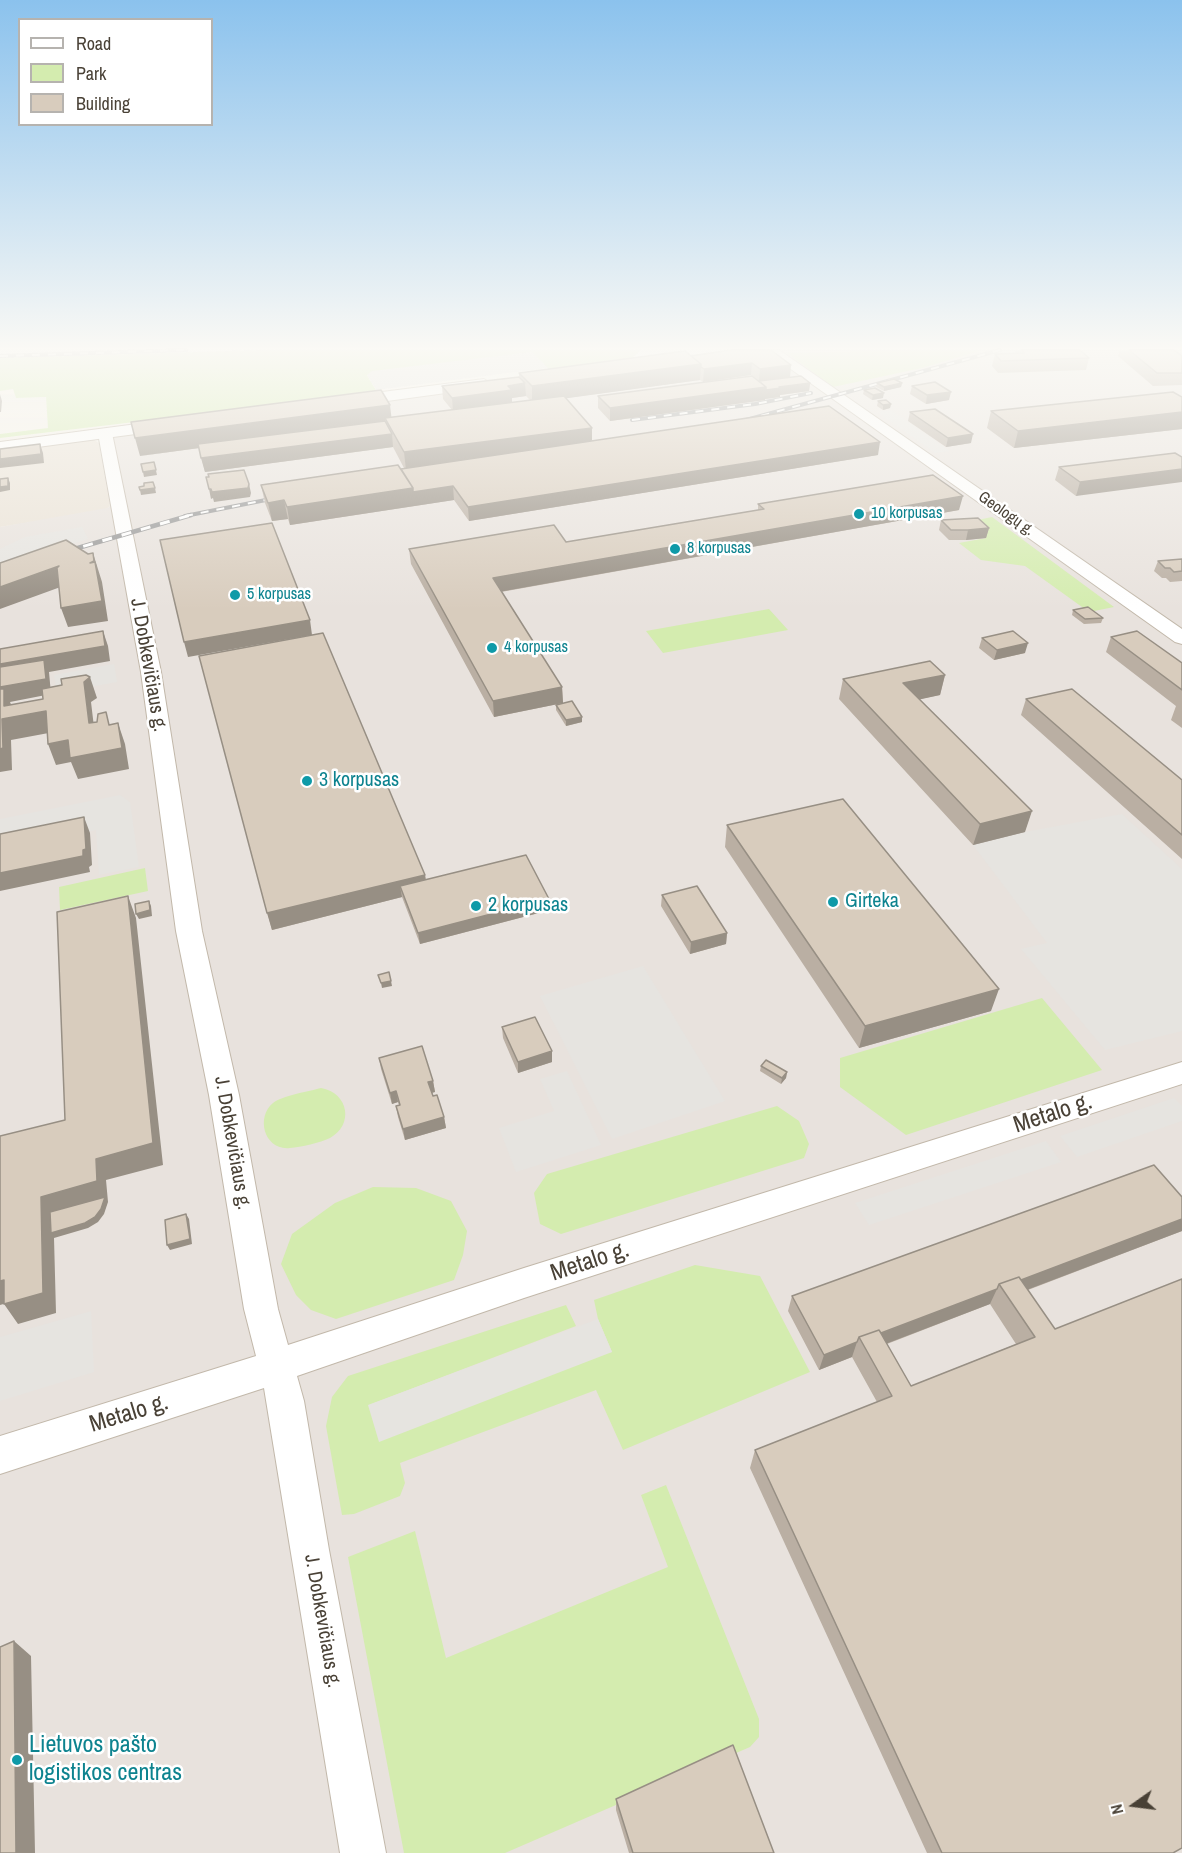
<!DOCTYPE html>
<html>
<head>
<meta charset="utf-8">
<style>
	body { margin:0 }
	#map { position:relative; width:1182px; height:1853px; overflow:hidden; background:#f5f1e8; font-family:"Archivo Narrow",sans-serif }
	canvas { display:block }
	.legend { position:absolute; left:18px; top:18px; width:195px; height:108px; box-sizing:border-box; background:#fff; border:2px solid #b6b3af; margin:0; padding:8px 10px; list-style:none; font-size:18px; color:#494136 }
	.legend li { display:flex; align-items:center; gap:12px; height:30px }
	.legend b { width:30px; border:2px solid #b6b3af }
	.north { position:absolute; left:1104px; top:1775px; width:60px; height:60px; -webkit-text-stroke:4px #fff; paint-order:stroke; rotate:256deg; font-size:16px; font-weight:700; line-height:24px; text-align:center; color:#494136 }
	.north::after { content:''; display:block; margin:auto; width:21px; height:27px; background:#494136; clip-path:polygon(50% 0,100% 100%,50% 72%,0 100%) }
</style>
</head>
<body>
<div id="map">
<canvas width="1182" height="1853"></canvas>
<ul class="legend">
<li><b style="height:8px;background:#fff"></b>Road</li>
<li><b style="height:16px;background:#d4ecaf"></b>Park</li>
<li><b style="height:16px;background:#d8ccbd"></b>Building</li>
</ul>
<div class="north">N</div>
</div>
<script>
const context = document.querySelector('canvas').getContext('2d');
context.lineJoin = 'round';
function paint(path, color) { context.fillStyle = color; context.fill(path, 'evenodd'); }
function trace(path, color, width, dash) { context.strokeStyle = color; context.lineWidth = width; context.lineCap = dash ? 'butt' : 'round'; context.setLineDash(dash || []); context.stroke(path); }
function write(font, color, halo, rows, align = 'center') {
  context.font = font + ' "Archivo Narrow",sans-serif'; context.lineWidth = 5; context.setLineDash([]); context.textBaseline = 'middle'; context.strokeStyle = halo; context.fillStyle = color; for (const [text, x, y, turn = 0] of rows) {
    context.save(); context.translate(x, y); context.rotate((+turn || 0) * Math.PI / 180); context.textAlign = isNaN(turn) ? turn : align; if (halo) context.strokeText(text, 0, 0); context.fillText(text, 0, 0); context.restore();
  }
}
paint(new Path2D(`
	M93,439l6,4 11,63 -6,5 -104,16v-76z`), '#eae2d6');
paint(new Path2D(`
	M776,350h406v1503h-1182v-1326l107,-19 3,-2 -11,-63 26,-9z`), '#e8e2dd');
paint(new Path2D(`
	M262,350h378l-10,11 -79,11 -19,-20 -165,23 9,15 -6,4 -370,44v-4l48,-6 -2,-31 -30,1 -3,-9 -13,2v-33z
	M922,350h60l-60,18 -89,19 -46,-34z
	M992,517l122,90 -25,5 -64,-46 -44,-6 -22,-17 27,-5 -18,-16z
	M769,609l19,21 -125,23 -17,-22z
	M145,868l3,23 -88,19 -1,-23z
	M1042,998l60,72 -196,65 -66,-48v-29z
	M321,1088c28,5 33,37 9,50 -10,5 -29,9 -40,10 -25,3 -35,-30 -17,-45 8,-7 37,-12 48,-15z
	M777,1106l22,15 10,23 -5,14 -243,76 -21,-10 -6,-31 13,-19z
	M373,1187l43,1 35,13 16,30 -4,24 -9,25 -118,39 -25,-9 -15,-15 -15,-31 11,-30 43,-31z
	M695,1265l65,11 50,96 -187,78 -27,-60 -196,73 5,20 -5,13 -46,18 -12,1 -16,-89 6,-29 16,-21 218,-71 10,21 -207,79 243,-53 -14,-33 -4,-19z
	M666,1485l93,234v18l-9,10 -245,106h-101l-56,-296 67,-26 31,127 222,-91 -27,-72z`), '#d4ecaf');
paint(new Path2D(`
	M1110,350l22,19 -44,1 -17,-14 -53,8 -31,1 -6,-6 29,-7z
	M532,352l16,16 -172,22 -9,-15 5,-4z
	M891,410l59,41 -15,2 -58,-41z
	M82,527l6,12 -85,27 -3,-3v-14l25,-12z
	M114,664l3,18 -60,11 -3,-18z
	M120,795l10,7 9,65 -40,8 -3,-45 -96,20v-31z
	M1122,814l60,55v162l-77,19 -84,-101 26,-6 -74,-98 52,-13z
	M643,966l82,135 -113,38 -72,-143z
	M567,1071l34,74 -85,27 -17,-44 55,-17 -14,-32z
	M1174,1098l8,8v15l-105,36 -17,-21z
	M1046,1141l15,21 -192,63 -14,-22z
	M91,1311l3,61 -94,29v-64z
	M598,1319l14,33 -233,90 -11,-37z`), '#e6e4e0');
const minor = new Path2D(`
	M764,350h15l403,279v15l-7,-2z
	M105,429l7,4 49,239 41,259 37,164 39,214 10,36 236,-77 658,-206v22l-658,214 -227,78 7,25 25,149 57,303h-46l-76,-465 -264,86v-38l256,-80 -12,-47 -35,-214 -33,-164 -35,-259 -43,-239z`);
const tertiary = new Path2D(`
	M484,379l8,5 -2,3 -147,20 -8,-5 8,-5z
	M175,419l6,1 3,4 -3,4 -181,24v-10z`);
trace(minor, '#c2b8aa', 2);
trace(tertiary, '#c2b8aa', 2);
paint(minor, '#fff');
paint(tertiary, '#fff');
const railFar1 = new Path2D(`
	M0,356l186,-6
	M632,420l123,-16 56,-11
	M746,420l254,-70
	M185,516l96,-19`);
const rail = new Path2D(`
	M64,552l127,-37`);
trace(railFar1, '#989898', 4);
trace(rail, '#989898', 4.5);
trace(railFar1, '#fff', 2, [8]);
trace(rail, '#fff', 3, [10]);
paint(new Path2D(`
	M731,350l59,27 -31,4 51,2 -1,8 -29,4v2l-15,2v1l-155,21 -12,-13v-12l154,-20 -1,-1 -48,7 -3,-2 -134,18 26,43 286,14 -409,66 -15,-21 -164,25 -2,-6 -16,2 -7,-18 -4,-18 143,-17 -11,-21 -188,25 -6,-24 -59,8 252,-39 60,-7 -9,-11 -1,-13 77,-9v-4l172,-18zM526,396l4,4 -18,3v-5z
	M1016,350h64l9,8 -3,12 -88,3 -6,-7 3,-12 20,-1z
	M1120,350h54l8,6v29l-29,1 -35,-30z
	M877,383h25l-1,4 -17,4 -8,-4z
	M912,386l37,14 -23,4 -16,-10z
	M864,390l19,8 -11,2 -9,-6z
	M1182,397v32l-168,19 -27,-20 4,-17z
	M878,401l13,3 -1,4 -7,2 -6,-4z
	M910,412l61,31 -25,4 -38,-26z
	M1175,453l-99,43 -21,-16 4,-13z
	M758,504l201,6 -458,82 61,95 1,16 -69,14 -83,-153 -2,-15 157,-7 192,-32z
	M941,520l48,8 -3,10 -20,2h-17l-10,-10z
	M1182,559v22l-12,1 -4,-4h-4l-8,-7 4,-10z
	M1073,610l30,8 -2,5 -17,1 -12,-9z
	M1111,637l71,26v65l-11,-8 5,-14 -70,-54z
	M982,638l43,15 -31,7 -15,-12z
	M199,656l226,219 1,5 123,19 1,11 -130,34 -18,-47 -130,33z
	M945,675l-5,20 -20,4 105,133 -52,13 -134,-146 4,-20z
	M1026,699l156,81v79l-161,-144z
	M556,705l26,17 -16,4 -10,-16z
	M727,825l264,186 -132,37 -134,-201z
	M662,895l65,38 -1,11 -36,10 -29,-48z
	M502,1027l50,35 -34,11 -15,-35z
	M379,1058l54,23 2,11 -3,1 12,24 2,11 -41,12 -7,-23 -2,-11 3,-1 -1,-3 -6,2 -11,-35z
	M761,1066l26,6 -1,6 -5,6 -21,-13z
	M1182,1197v34l-154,59 145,563h-246l-177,-385 5,-18 122,-48 -25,-45 -33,13 -31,-59 4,-15zM990,1304l26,40 -105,42 -24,-42z
	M616,1799l158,54h-145l-13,-43z`), '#baafa3');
paint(new Path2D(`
	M752,363l-1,12 -48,7 1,-13z
	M701,364l-1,16 -168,23v-17z
	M791,365l-1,12 -31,4 1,-12z
	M525,383l1,13 -14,2v5l-59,8 -1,-13 56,-12z
	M810,383l-1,8 -29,4v2l-15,2v1l-155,21v-13l156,-21h13z
	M902,383l-1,4 -17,4v-4z
	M951,392l-2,8 -23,4 1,-9z
	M884,393l-1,5 -11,2 1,-5z
	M0,394l2,7 -1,11h-1z
	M891,404l-1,4 -7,2v-5z
	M390,405l2,17 -7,-4v5l-245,33 -5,-18z
	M1182,412v17l-168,19 4,-17z
	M592,428v17l-186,25 -2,-18z
	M392,434l1,13 -188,25 -4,-14z
	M973,434l-2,9 -25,4 2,-9z
	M880,442l-2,13 -409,66 -1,-14z
	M40,444l3,9 1,10 -44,5v-9z
	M154,462l3,13 -13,2 -1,-5z
	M1182,469v13l-106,14 4,-14z
	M8,478l2,5v7l-10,2v-5z
	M249,484l2,9 -1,4 -36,5 -1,-4 -2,1 -2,-10z
	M453,486l1,14 -164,25 -3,-18 126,-19z
	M155,488l1,5 -15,2 -1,-5z
	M963,496l-4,14 -466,83v-15z
	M284,500l4,19 -16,2 -4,-18z
	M989,528l-3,10 -20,2 2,-10z
	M93,553l9,29 6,39 -40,6 -7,-19 29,-45z
	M59,566l7,19 -66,24v-22z
	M310,620l2,15 -124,22 -4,-15z
	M103,631l5,15 2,15 -61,11 2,22 -41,8 3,7 33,2 8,21 -43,8 1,30 -12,2v-108z
	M1028,643l-3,10 -31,7 3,-10z
	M945,675l-5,20 -41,9 4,-21z
	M90,677l7,21 -6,4 5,42 -7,-21 -5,-41z
	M562,687l1,16 -69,14 -1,-16z
	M582,717v5l-16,4v-6z
	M118,723l7,21 4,25 -51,10 -7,-17 -15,3 -8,-21 20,-4z
	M1032,811l-7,21 -52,13 7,-21z
	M84,817l6,16 2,32 -3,2 1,5 -90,19v-18z
	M425,875l2,16 -27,-5 2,11 -130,33 -5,-17z
	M128,896l8,22 27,247 -57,15 2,22 -4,12 -6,8 -10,6 -34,10 2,75 -38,11 -14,-20 37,-107 55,-38z
	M549,899l1,11 -130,34 -2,-11z
	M149,901l2,5 1,10 -13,3 -3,-5z
	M727,933l-1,11 -36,10 1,-12z
	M391,981l1,5 -10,2 -1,-5z
	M999,989l-8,22 -132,37 6,-22z
	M552,1051v11l-34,11v-11z
	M787,1072l-1,6 -5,6 1,-6z
	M433,1081l2,11 -5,1 -2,-11z
	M396,1091l2,11 -6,2 -2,-11z
	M444,1117l2,11 -41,12 -2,-11z
	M186,1214l3,5 3,25 -22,6 -3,-5z
	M1182,1219v12l-174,66 -7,-10z
	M4,1280l14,20 -18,5v-24z
	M997,1289l-7,15 -123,47 -6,-10z
	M857,1342l-5,15 -33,13 5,-15z
	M14,1641l17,15 4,197h-19z`), '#978f84');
const building = new Path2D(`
	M731,350h40l20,15 -31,4 -8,-6 -48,6 -3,-2v-3l-10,-8z
	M1022,350h58l9,8 -88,3 -6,-7 29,-1z
	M1129,350h45l8,6v17h-25z
	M685,351l16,13 -169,22 -13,-13z
	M752,376l14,11 -156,21 -12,-12z
	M801,376l9,7 -31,4 2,1 -15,2v-3l-7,-6z
	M519,377l6,6 -17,3 4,4 -60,8 -10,-12z
	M894,379l8,4 -18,4 -7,-4z
	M935,382l16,10 -24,3 -15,-9z
	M875,388l9,5 -11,2 -9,-5z
	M381,390l9,15 -255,33 -4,-16z
	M1173,392l9,5v15l-164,19 -27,-20z
	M564,396l28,32 -188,24 -19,-34z
	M886,400l5,4 -8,1 -5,-4z
	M829,406l51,36 -412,65 -15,-21 -40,6v-4l-12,-19z
	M935,409l38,25 -25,4 -38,-26z
	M385,421l7,13 -191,24 -3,-14z
	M40,444l1,10 -41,5v-10z
	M1175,453l7,4v12l-102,13 -21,-15z
	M154,462l2,8 -13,2 -2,-8z
	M398,465l15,23 -126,19 -3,-7 -16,3 -7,-18z
	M244,470l5,14 -1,4 -36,4 -1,-3h-2l-3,-12h3l-1,-3z
	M933,475l30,21 -470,82 69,109 -69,14 -84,-152 145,-24 12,17 198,-33 -6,-5z
	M8,478v8l-8,1v-8z
	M153,482l2,6 -15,2 -1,-3 5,-1v-3z
	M978,518l11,10 -21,2h-17l-10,-10z
	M272,523l38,97 -126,22 -24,-102z
	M66,540l22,14 5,-1 1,8 -4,2 5,-1 7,39 -41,7 -4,-40 2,-2 -59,21v-24z
	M1182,559v12l-8,1 -4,-4h-5l-7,-7z
	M1088,607l15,11 -18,1 -12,-9z
	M103,631l2,15 -105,18v-15z
	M1013,631l15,12 -31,7 -15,-12z
	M1137,631l45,32v27l-71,-53z
	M323,633l102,242 -158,38 -68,-257z
	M44,660l2,19 -46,8v-20z
	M930,661l15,14 -42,8 129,128 -52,13 -137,-145z
	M86,675l4,2 -6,5 5,41 8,-1 1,-8 8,-2 3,13 9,-2 4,25 -52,10 -2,-18 -20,4 -2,-33 -44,8 1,29 -3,1v-60h4v17l39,-7 -1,-10 20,-4 -1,-6z
	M1072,689l110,91v55l-156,-136z
	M572,701l10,16 -16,3 -10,-15z
	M843,799l156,190 -134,37 -138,-201z
	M84,817l2,32 -3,1v6l-83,17v-39z
	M526,855l23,44 -131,34 -18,-47z
	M697,886l30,47 -36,9 -29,-47z
	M128,896l25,247 -57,16 1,22 -56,16 2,96 -39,11v-24l-4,1v-145l65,-16 -8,-208z
	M149,901l1,9 -14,4 -1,-10z
	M389,972l2,9 -10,2 -3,-8z
	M535,1017l17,34 -34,11 -16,-35z
	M422,1046l11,35 -5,1 5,14 4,-1 7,22 -41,12 -7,-23 4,-1 -4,-14 -6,2 -11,-35z
	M766,1060l21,12 -5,6 -21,-12z
	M1154,1165l28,32v22l-161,61 -2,-3 -20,7 -2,5 -116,44 -2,-3 -20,7 -2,5 -33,13 -32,-59z
	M105,1197l-4,12 -6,8 -10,6 -34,10 -1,-21z
	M186,1214l4,25 -23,6 -2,-25z
	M1019,1277l36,52 127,-50v569l-9,5h-231l-187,-403 137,-54 -33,-59 20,-7 32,56 124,-49 -36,-53z
	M14,1641l2,212h-16v-206z
	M733,1745l41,108h-141l-17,-54z`);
paint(building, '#d8ccbd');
trace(building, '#978f84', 1.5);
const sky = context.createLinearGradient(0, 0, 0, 610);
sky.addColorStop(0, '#8bc2ed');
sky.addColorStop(0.57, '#faf9f5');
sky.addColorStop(1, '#faf9f500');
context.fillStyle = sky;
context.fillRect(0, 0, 1182, 610);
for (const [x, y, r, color] of [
	[859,514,6,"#0f9aa8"],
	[675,549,6,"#0f9aa8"],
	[235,595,6,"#0f9aa8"],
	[492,648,6,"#0f9aa8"],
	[307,781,6,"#0f9aa8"],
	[833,902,6,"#0f9aa8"],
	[476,906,6,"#0f9aa8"],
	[17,1760,6,"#0f9aa8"]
]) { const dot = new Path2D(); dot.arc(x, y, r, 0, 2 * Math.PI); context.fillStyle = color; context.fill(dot); trace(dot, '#fff', 2); }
write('16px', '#0d838f', '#fff', [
	["10 korpusas",871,514],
	["8 korpusas",687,549],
	["5 korpusas",247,595],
	["4 korpusas",504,648]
], 'left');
write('16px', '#494136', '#fff', [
	["Geologų g.",1006,514,35]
]);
write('20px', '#494136', '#fff', [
	["J. Dobkevičiaus g.",148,665,80],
	["J. Dobkevičiaus g.",232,1143,80],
	["J. Dobkevičiaus g.",322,1621,80]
]);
write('20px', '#0d838f', '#fff', [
	["3 korpusas",319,781],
	["Girteka",845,902],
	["2 korpusas",488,906]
], 'left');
write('24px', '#494136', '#fff', [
	["Metalo g.",1053,1114,-18],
	["Metalo g.",590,1262,-18],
	["Metalo g.",129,1414,-17]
]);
write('24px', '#0d838f', '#fff', [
	["Lietuvos pašto",29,1746],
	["logistikos centras",29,1774]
], 'left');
</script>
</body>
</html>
